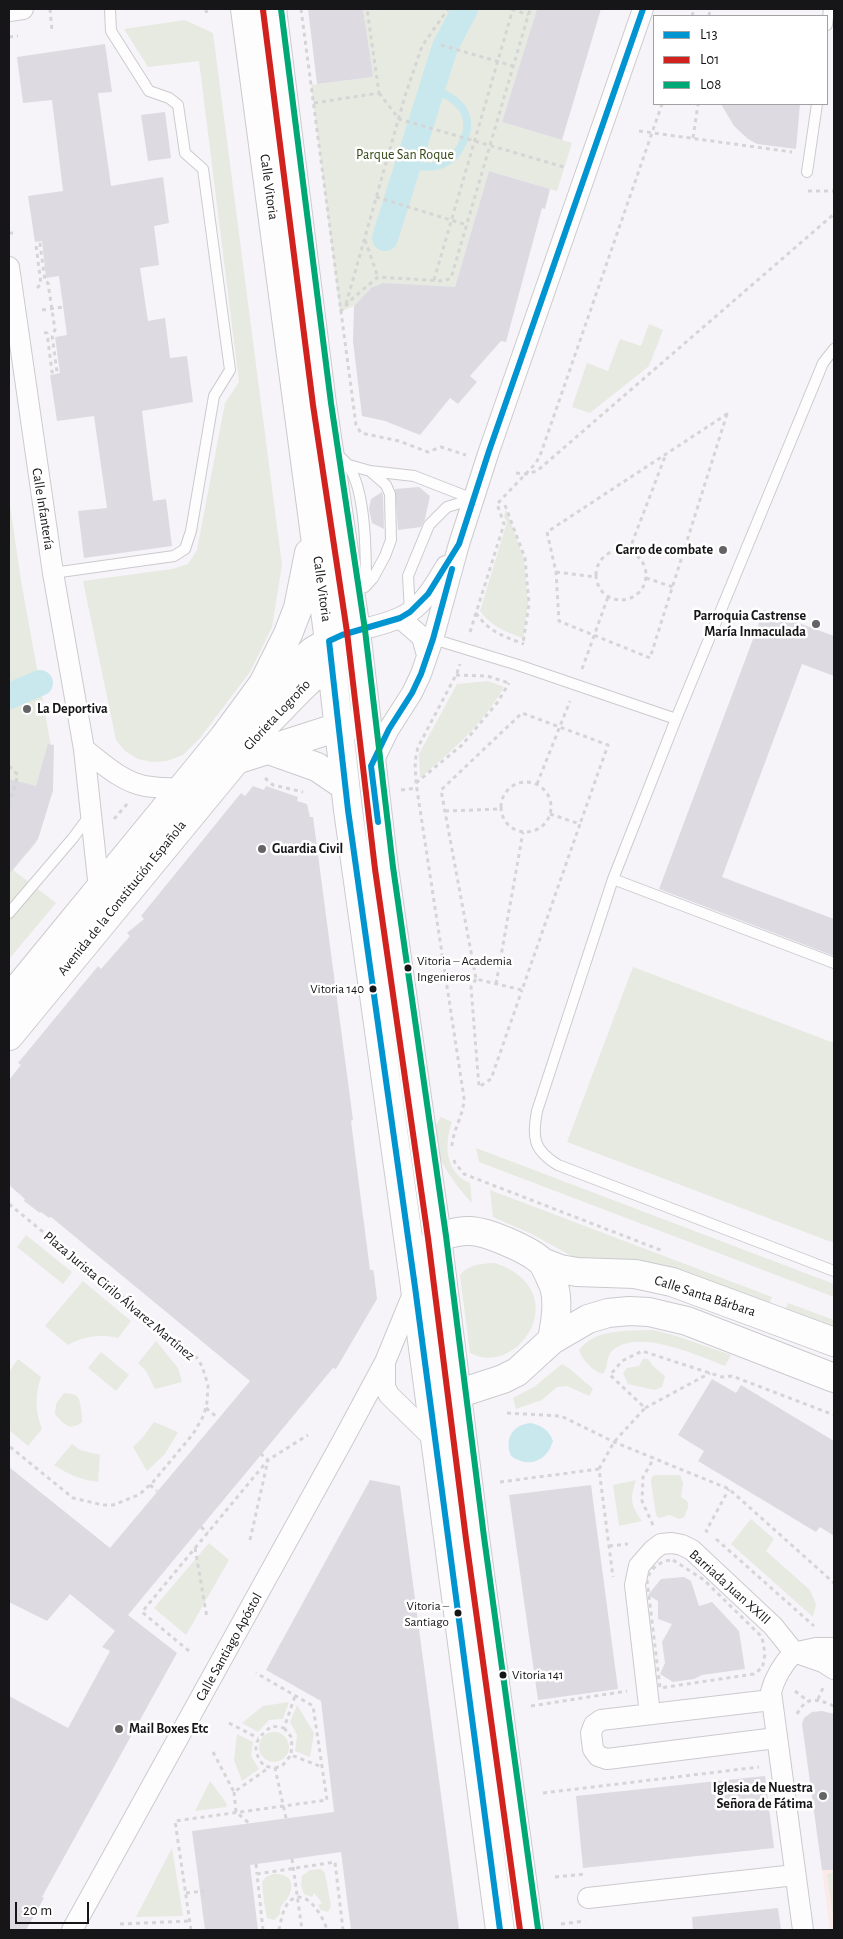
<!DOCTYPE html>
<html>
<head>
<meta charset="utf-8">
<style>
	body { margin:0 }
	#map { position:relative; width:843px; height:1939px; overflow:hidden; background:#f6f4f9; font-family:"Alegreya Sans",sans-serif }
	canvas { display:block }
	.frame { position:absolute; inset:0; border:10px solid #161517; pointer-events:none }
	.legend { position:absolute; left:653px; top:15px; width:175px; height:90px; box-sizing:border-box; background:#fff; border:1px solid #a2a1a2; margin:0; padding:6px 9px; list-style:none; font-size:15px; color:#161517 }
	.legend li { display:flex; align-items:center; gap:10px; height:25px }
	.legend b { width:25px; border:1px solid #a2a1a2 }
	.scale { position:absolute; left:15px; top:1902px; width:74px; height:22px; box-sizing:border-box; border:2px solid #161517; border-top:0; padding-left:6px; font-size:15px; line-height:18px; white-space:nowrap; color:#161517; -webkit-text-stroke:4px #fff; paint-order:stroke }
</style>
</head>
<body>
<div id="map">
<canvas width="843" height="1939"></canvas>
<div class="frame"></div>
<ul class="legend">
<li><b style="height:6px;background:#0094d1"></b>L13</li>
<li><b style="height:6px;background:#d1221d"></b>L01</li>
<li><b style="height:6px;background:#00a876"></b>L08</li>
</ul>
<div class="scale">20 m</div>
</div>
<script>
const context = document.querySelector('canvas').getContext('2d');
context.lineJoin = 'round';
function paint(path, color) { context.fillStyle = color; context.fill(path, 'evenodd'); }
function trace(path, color, width, dash) { context.strokeStyle = color; context.lineWidth = width; context.lineCap = dash ? 'butt' : 'round'; context.setLineDash(dash || []); context.stroke(path); }
function write(font, color, halo, rows, align = 'center') {
  context.font = font + ' "Alegreya Sans",sans-serif'; context.lineWidth = 5; context.setLineDash([]); context.textBaseline = 'middle'; context.strokeStyle = halo; context.fillStyle = color; for (const [text, x, y, turn = 0] of rows) {
    context.save(); context.translate(x, y); context.rotate((+turn || 0) * Math.PI / 180); context.textAlign = isNaN(turn) ? turn : align; if (halo) context.strokeText(text, 0, 0); context.fillText(text, 0, 0); context.restore();
  }
}
paint(new Path2D(`
	M834,1867v63h-4l-8,-60z`), '#faebe9');
paint(new Path2D(`
	M363,9h174l-35,113 70,21 -15,48 -68,-20 -34,116 -84,1 -17,18 -14,6 -29,-227 61,-8z
	M185,20l28,13 69,532 -10,62 -22,45 -50,66 -17,17 -16,6 -15,1 -14,-3 -13,-8 -9,-11 -33,-159 89,-12 16,-5 9,-14 28,-147 14,-21 -40,-321 -51,6 -24,-38z
	M649,324l14,6 -14,36 -59,47 -18,-6 15,-44 21,8 12,-32 21,7z
	M9,498l12,83 31,170 1,40 -13,42 -4,10 -23,27 43,33 -47,56z
	M506,509l18,50 4,45 -5,34c-18,-6 -32,-12 -43,-27l27,-89 -3,-5z
	M488,681l16,6c-21,37 -52,64 -84,91l-1,-24 38,-70z
	M633,967l201,76v200l-267,-101z
	M441,1117l11,5c-8,22 -7,51 18,61l2,20c-15,-16 -43,-51 -37,-75 1,-4 4,-8 6,-11z
	M476,1148l358,136v13l-355,-135z
	M490,1190l282,107 -3,7 -78,-30 -43,-11 -28,-4 -45,-1 -43,-24 -39,-17z
	M26,1235l46,37 -9,12 -46,-37z
	M495,1263c82,28 23,116 -25,90l-10,-78c9,-11 21,-11 35,-12z
	M83,1281l48,40 -13,17c-18,-4 -34,-2 -50,7l-23,-19z
	M788,1303l46,17v9l-49,-19z
	M653,1330l20,5 58,20 -6,11c-27,-10 -86,-38 -112,-16 -8,7 -4,17 -10,24 -11,-3 -21,-15 -24,-24 17,-22 49,-19 74,-20z
	M156,1341l22,27 4,14 -27,7 -9,-18 -8,-8z
	M101,1352l28,23 -13,16 -28,-23z
	M18,1359l23,18c-6,17 -6,35 1,52l-14,17 -19,-16v-58z
	M643,1359h5l5,7 12,10 -3,11 -7,3 -27,-6 -5,-11 4,-5 12,-2z
	M562,1364l8,5 23,20 -4,7 -22,-10 -10,1 -15,13 -26,9 -3,-11 21,-11z
	M64,1393c14,1 15,3 17,15 0,6 2,8 1,14l-4,3 -8,2 -8,-5 -7,-8 1,-10z
	M154,1422l24,10 -13,22 -18,17 -14,-24 10,-10z
	M72,1444l8,6 20,5 -2,27c-17,-2 -30,-8 -44,-17z
	M657,1475h23l3,8 -2,14 7,5v6l-4,9 -5,2 -9,-4 -11,3 -3,-3 -5,-33 1,-6z
	M636,1480c-6,19 -6,24 6,41l-23,5 -6,-41z
	M751,1519l23,20 -8,12 44,39 6,14 -3,13 -82,-73z
	M209,1543l20,17 -43,75 -32,-27z
	M289,1702l-6,17 -14,1 -11,12 -16,-9 21,-17z
	M297,1705l17,28 -4,24 -15,-6 2,-16 -7,-13z
	M259 1747a15 15 0 1 1 30 0a15 15 0 1 1-30 0Z
	M237,1734l16,8 -2,14 8,13 -17,12 -8,-21z
	M210,1781l17,23 -1,3 -31,4z
	M172,1848l11,68 -47,1z
	M321,1869l4,4 6,33 -3,6 -7,-2 -3,-5 4,-2 -8,-10 -2,4 -8,-3 -3,-8 1,-10 8,-6z
	M834,1873v49l-7,-48z
	M273,1874c13,-1 22,5 17,19 -3,10 -10,8 -10,21l-6,6 -7,-2 -3,-16 -2,-20 4,-5z`), '#e6eae1');
paint(new Path2D(`
	M531,1423c11,3 18,7 22,18 -6,20 -24,28 -42,15 -7,-17 1,-31 20,-33z`), '#c9e8ed');
trace(new Path2D(`
	M409,164c27,7 46,1 56,-27 3,-8 3,-18 -1,-26 -7,-12 -21,-18 -32,-23`), '#c9e8ed', 8);
trace(new Path2D(`
	M385,238l60,-191 20,-38
	M9,696l31,-13`), '#c9e8ed', 26);
paint(new Path2D(`
	M308,9h55l10,68 -56,7z
	M537,9h64l-39,131 -60,-18z
	M105,44l7,48 -14,1 13,93 52,-9 6,46 -15,3 5,39 -19,3 8,53 17,-3 5,40 17,-2 6,46 -51,9 11,90 13,-2 6,47 -88,12 -6,-47 29,-3 -13,-92 -37,5 -7,-46 10,-2 -5,-36 12,-2 -8,-59 -13,2 -4,-37 -7,1 -7,-46 35,-5 -11,-91 -29,3 -6,-46z
	M721,104h79l-4,45 -39,-5 -9,-5 -14,-13z
	M165,112l6,46 -23,3 -7,-46z
	M489,171l61,18 -5,20 -3,-1 -36,134 -5,-1 -31,35 7,6 -19,22 -8,-6 -30,37 -35,-14 -23,-5 -9,-75 1,-35 17,-18 12,-5 72,4z
	M419,487l11,9 -5,23 -4,8 -23,3 -3,-41z
	M382,492l1,4 1,33 -12,-6 -3,-14 2,-10z
	M764,610l70,26v40l-32,-12 -80,213 112,42v37l-175,-67z
	M48,744l6,1 -1,45 -15,49 -29,35v-95l27,7z
	M253,786l11,4 2,-4 32,11 -1,4 10,3 3,13h3l40,303 -2,1 12,95 7,54h3l1,4 3,25 -41,70 -3,-1 -205,247 49,38 -135,244 2,1 -18,32h-17v-234l59,32 42,-77 -8,-4 13,-16 -45,-37 -23,27 -38,-19v-135l101,81 140,-167 -199,-164 -2,1 -8,-6 -1,1 -16,-12 1,-2 -16,-14v-105l12,-15 -3,-2 80,-97 3,3 29,-33 -3,-3 17,-14 -3,-3 100,-123 4,3z
	M712,1379l24,14 5,-8 93,56v95l-14,-9 -4,5 -118,-71 6,-10 -26,-16z
	M370,1480l30,6 59,444h-108l-10,-78 -91,13 8,65h-53l-13,-99 142,-19 -13,-111 -55,-31z
	M591,1485l27,204 -80,11 -29,-205z
	M684,1577l7,4 8,25 13,-4 27,29 6,38 -43,6 -8,4 -21,3 -13,-8 5,-11 -3,-21 10,-18 -14,-5v-18l-10,-6 13,-16z
	M822,1711l12,3v156h-12l-20,-146 2,-6 8,-6z
	M765,1776l9,72 -191,20 -7,-72z
	M778,1908l3,22h-88l-1,-13z`), '#dddae2');
const service = new Path2D(`
	M827,25l2,-16
	M807,172l10,-68
	M834,349l-11,14 -147,356 -63,160 221,84
	M336,453c4,5 10,8 13,14 17,25 17,89 17,119
	M349,465l21,6 44,5 59,23
	M53,573l121,-17 11,-7 6,-18 23,-135 16,-26 -27,-201 -18,-16 -7,-48 -9,-7 -20,-7 -38,-60 -1,-22
	M365,587l8,-9 12,-22 6,-16 -1,-46 -4,-9 -16,-14
	M410,612l-2,-36 21,-51 18,-18 26,-8
	M433,639l85,26 158,54
	M613,879l-76,232c-5,26 -4,39 21,54l276,106
	M9,913l64,-75 17,-23`);
const minor = new Path2D(`
	M9,11l14,-2
	M9,267l44,306 31,176 15,140
	M400,618l22,19 5,18
	M356,631c14,-4 31,-7 45,-14 21,-9 34,-32 45,-51
	M84,749c18,14 38,33 61,37 12,2 24,2 36,3
	M371,766l18,-37 23,-36 9,-19 12,-35 26,-95 30,-93 154,-442
	M385,1364v23l4,8 46,45
	M794,1652c-11,12 -19,24 -23,40l32,238
	M794,1652l29,10 11,7
	M798,1652l18,-4h18
	M771,1700l-170,20 -7,5 -3,8 2,16 5,7 9,3 169,-21
	M650,1714l-15,-129 4,-19 14,-16 8,-6 11,-1 10,2 10,5 81,76 21,26
	M588,1898l207,-23
	M72,1930l271,-490 42,-78 30,-73`);
const secondary = new Path2D(`
	M542,1262l18,7 17,3 58,2 37,8 162,60
	M415,1287l22,-50c11,-3 22,-7 34,-6 17,1 59,19 71,31 4,5 9,18 12,24 5,17 1,38 -2,54
	M457,1394l46,-15 14,-7 35,-32 36,-21 20,-6 21,-2 20,1 38,9 147,57`);
const trunk = new Path2D(`
	M245,9l84,632 19,169 67,477 85,643
	M272,9l50,395 34,227 28,237 53,369 38,301 54,392
	M266,692l47,-41 17,-10
	M269,750l48,17 28,19
	M236,760l90,-29 30,-7
	M9,999l215,-262 39,-53 25,-50 10,-26 11,-55
	M9,1036l255,-310 38,-39 39,-37`);
trace(service, '#cbcace', 12);
trace(minor, '#cbcace', 22);
trace(secondary, '#cbcace', 30);
trace(trunk, '#cbcace', 30);
trace(new Path2D(`
	M50,9l2,22
	M206,9l1,8
	M301,9l55,416 5,8 38,8 29,11 13,-5 25,8
	M512,9l16,6
	M692,16l2,-7
	M709,16l1,-7
	M9,37l9,-1
	M441,45l72,21
	M379,93l20,26 165,48
	M314,103l65,-10 -12,-84
	M639,131l153,21
	M693,138l5,-34
	M808,191h26
	M376,197l91,28
	M9,233h8
	M365,240l13,37
	M434,280l79,-271
	M37,288l4,-4 -5,-39 4,-1 5,37 3,2 7,47 -3,5 5,37h-5l-5,-39 -5,-1
	M346,304l59,-208 17,-50 26,-37
	M42,310l21,-3
	M340,312l13,-14 25,-21 66,4 7,-3 79,-269
	M727,414l-77,244 -91,-37 -3,-49 -9,-40z
	M516,473l10,1 11,-3 297,-257
	M505,505l20,53 4,46 -6,39
	M596 575a25 25 0 1 1 50 0a25 25 0 1 1-50 0Z
	M629,551l37,-97
	M556,572l39,5
	M646,578l27,9
	M476,613c13,19 27,23 48,31
	M470,632l34,-108 -7,-20 39,-41 5,-10 121,-349
	M582,669l26,-72
	M456,675l31,1 22,7
	M9,766l9,9 -9,29
	M265,778l8,7 30,7
	M501 807a25 25 0 1 1 50 0a25 25 0 1 1-50 0Z
	M416,783l46,-38 35,-42 12,-20
	M537,784l33,-83
	M401,790l16,-2
	M445,811l55,-2
	M550,814l30,10 -58,166 -46,-11 -35,-189 81,-77 86,32 -28,79
	M114,819l14,-16
	M476,979l-5,8 8,100 12,-8 31,-89
	M496,984l27,-152
	M452,1146c1,-17 12,-31 12,-48l-48,-315 -1,-22 3,-14 39,-74 3,-9
	M454,1160l1,3 9,11 199,77
	M9,1204l188,154 5,8 6,19 -1,17 -3,13 -11,19 -40,48 -13,12 -9,4 -18,7h-10l-30,-7 -64,-52
	M206,1408l12,10
	M645,1408l65,-35
	M507,1413l54,3 53,26 115,47 105,94
	M599,1469l15,-27 31,-34 -35,-33 12,-14 20,-10 80,26 10,-1 102,39
	M500,1482l99,-13 14,108
	M150,1485l7,6
	M653,1525l-11,-24 1,-24 11,-19
	M201,1527l7,6
	M708,1532l-2,-1 23,-42
	M716,1539l98,87
	M250,1540l18,-80 -7,-6
	M609,1546l19,-2
	M195,1548l12,70
	M673,1560l31,20 58,57 3,17 -2,10v3l-9,7 -94,14 -13,-108c4,-13 13,-19 26,-20z
	M189,1651l-47,-39 126,-152 40,-25
	M795,1691l13,10
	M818,1699l5,-11
	M531,1706l96,-15
	M797,1714c10,-19 20,-15 37,-8
	M229,1723l29,15
	M284,1728l8,10 -1,17 31,12
	M213,1752l21,40 36,-25
	M275,1768l7,-2 9,-11
	M234,1792l2,20 13,11
	M543,1793l216,-26
	M286,1818l-11,-50 -11,-2c-14,-18 -9,-27 8,-40l12,2 11,-32
	M292,1859l10,71
	M256,1864l1,10
	M555,1877l31,-3
	M186,1893l18,-2
	M120,1924l70,-3
	M561,1924l24,-3
	M191,1930l-16,-109 152,-21 -14,-94 -57,-33
	M263,1930l-6,-56 78,-12 8,68
	M279,1930c2,-9 4,-23 11,-29 16,-15 34,17 37,29`), '#d6d5d6', 3, [4, 4]);
trace(service, '#fefdfe', 10);
trace(minor, '#fefdfe', 20);
trace(secondary, '#fefdfe', 28);
trace(trunk, '#fefdfe', 28);
trace(new Path2D(`
	M378,822l-7,-56 18,-37 23,-36 9,-19 12,-35 19,-70
	M500,1930l-85,-643 -67,-477 -19,-169 13,-6 58,-17 10,-6 18,-18 31,-50 30,-93 154,-442`), '#0094d1', 6);
trace(new Path2D(`
	M263,10l50,395 34,227 28,237 53,369 38,301 54,391`), '#d1221d', 6);
trace(new Path2D(`
	M281,9l50,394 34,227 28,237 53,369 38,301 54,392`), '#00a876', 6);
for (const [x, y, r, color] of [
	[723,550,5,"#646366"],
	[816,624,5,"#646366"],
	[27,709,5,"#646366"],
	[262,849,5,"#646366"],
	[408,968,4.5,"#161517"],
	[373,989,4.5,"#161517"],
	[458,1613,4.5,"#161517"],
	[503,1675,4.5,"#161517"],
	[119,1729,5,"#646366"],
	[823,1796,5,"#646366"]
]) { const dot = new Path2D(); dot.arc(x, y, r, 0, 2 * Math.PI); context.fillStyle = color; context.fill(dot); trace(dot, '#fff', 2); }
write('13px', '#161517', '#fff', [
	["Vitoria – Academia",417,961],
	["Ingenieros",417,977],
	["Vitoria 140",364,989,"right"],
	["Vitoria –",449,1606,"right"],
	["Santiago",449,1622,"right"],
	["Vitoria 141",512,1675]
], 'left');
write('14px', '#334817', '#fff', [
	["Parque San Roque",405,155]
]);
write('14px', '#161517', '#fff', [
	["Calle Vitoria",269,187,82],
	["Calle Infantería",43,509,81],
	["Calle Vitoria",322,589,82],
	["Glorieta Logroño",277,715,-47],
	["Avenida de la Constitución Española",122,898,-51],
	["Plaza Jurista Cirilo Álvarez Martínez",119,1296,40],
	["Calle Santa Bárbara",705,1296,18],
	["Barriada Juan XXIII",730,1587,42],
	["Calle Santiago Apóstol",229,1647,-61]
]);
write('bold 14px', '#161517', '#fff', [
	["Carro de combate",713,550],
	["Parroquia Castrense",806,616],
	["María Inmaculada",806,632],
	["La Deportiva",37,709,"left"],
	["Guardia Civil",272,849,"left"],
	["Mail Boxes Etc",129,1729,"left"],
	["Iglesia de Nuestra",813,1788],
	["Señora de Fátima",813,1804]
], 'right');
</script>
</body>
</html>
